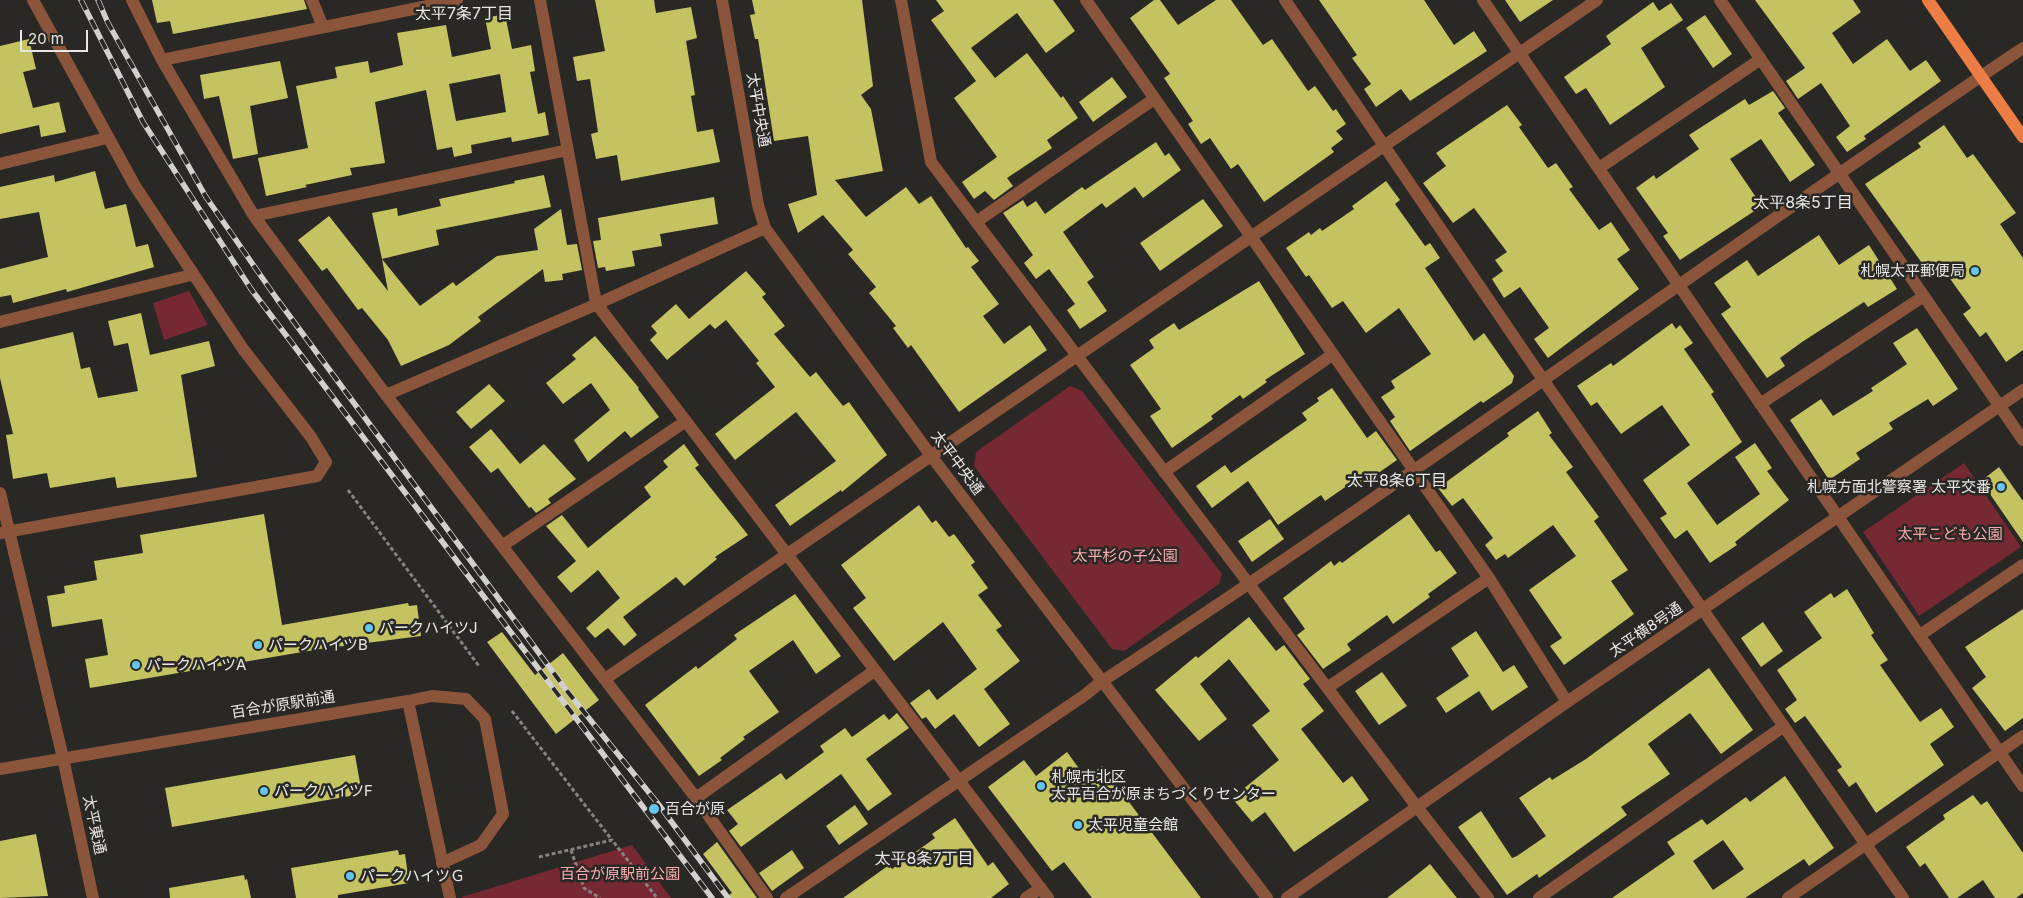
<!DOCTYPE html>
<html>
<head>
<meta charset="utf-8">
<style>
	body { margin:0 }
	#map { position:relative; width:2023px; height:898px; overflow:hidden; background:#2a2825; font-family:Inter,sans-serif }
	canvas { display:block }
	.scale { position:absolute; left:20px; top:30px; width:68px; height:22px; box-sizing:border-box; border:2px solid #e9e7e5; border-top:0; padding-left:6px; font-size:15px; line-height:18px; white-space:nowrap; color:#e9e7e5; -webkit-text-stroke:4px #2a2825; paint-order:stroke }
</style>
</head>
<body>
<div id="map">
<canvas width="2023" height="898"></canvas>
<div class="scale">20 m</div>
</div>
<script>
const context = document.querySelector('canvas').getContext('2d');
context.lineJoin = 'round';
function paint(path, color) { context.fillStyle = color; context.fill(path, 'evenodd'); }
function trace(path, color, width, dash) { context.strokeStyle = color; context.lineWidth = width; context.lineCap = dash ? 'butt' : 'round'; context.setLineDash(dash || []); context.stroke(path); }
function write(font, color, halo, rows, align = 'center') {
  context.font = font + ' Inter,"Noto Sans JP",sans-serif'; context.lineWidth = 5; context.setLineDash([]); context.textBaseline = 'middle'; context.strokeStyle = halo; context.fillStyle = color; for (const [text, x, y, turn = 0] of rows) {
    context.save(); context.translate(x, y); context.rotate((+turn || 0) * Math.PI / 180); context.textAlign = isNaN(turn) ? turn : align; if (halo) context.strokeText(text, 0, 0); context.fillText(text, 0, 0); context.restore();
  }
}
paint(new Path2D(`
	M189,291l19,34 -44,15 -11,-37z
	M1070,386l12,5 140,183 -3,10 -95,67 -12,-2 -138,-183 2,-14z
	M1964,463l57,84 -102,69 -56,-84z
	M632,845l39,53h-209v-1z`), '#762932');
paint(new Path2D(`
	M152,0h152l3,9 -134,25 -3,-13 -13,2z
	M595,0h59l2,13 35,-6 6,31 -11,3 9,54 -4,1 6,36 16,-3 7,33 -99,19 -4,-26 -21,4 -5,-25 7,-2 -8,-53 -13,2 -4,-24 32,-6z
	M752,0h110l11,86 -12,9 10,14 12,62 -48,9 31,37 40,-30 13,17 12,-8 35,52 2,-1 11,14 -8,6 28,37 -16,12 21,28 26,-19 17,25 -88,62 -48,-67 -3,3 -15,-20 3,-2 -27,-33 7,-6 -28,-33 5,-4 -30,-35 -25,18 -10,-29 29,-9 -9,-59 -34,5 -16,-102h-3l-5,-24 5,-1z
	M936,0h117l22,31 -29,22 -29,-40 -46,35 24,30 32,-25 34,45 2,-2 15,22 -31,22 5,8 -45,30 6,8 -19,14 -9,-9 -11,8 -12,-17 35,-25 -43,-59 22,-17 -45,-61 13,-9z
	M1154,0h6l18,25 38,-25h15l32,45 9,-6 36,52 7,-5 18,25 3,-2 10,15 -10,7 7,8 -12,9 3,4 -70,50 -26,-38 -7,5 -21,-31 -9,6 -13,-20 5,-3 -29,-43 6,-4 -40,-56z
	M1319,0h105l30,45 20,-14 13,20 -77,50 -9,-12 -25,18 -12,-18 7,-5 -19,-26 5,-3z
	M1505,0h48l-33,22z
	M1755,0h98l8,12 -29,21 21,31 34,-25 23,32 16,-11 15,21 -77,55 2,3 -19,13 -11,-15 14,-11 -29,-43 -23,16 -12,-18 19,-13z
	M1653,2l6,9 12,-8 12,17 -42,28 24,39 -55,38 -24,-37 -10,6 -12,-17 47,-33 -5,-8z
	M505,14l7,35 19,-4 4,26 -5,1 8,42 7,-2 4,23 -37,7 -1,-5 -40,8 1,8 -18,4 -2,-10 -15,3 -11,-60 -51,12 10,61 -35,5 2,7 -47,10 2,2 -41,9 -8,-38 50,-10 -12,-62 41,-8 -2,-11 33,-6 2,12 33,-8 -6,-32 49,-8 6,32 39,-8 -6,-31zM500,74l6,38 -50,9 -7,-37z
	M1705,15l27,39 -19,14 -27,-40z
	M29,39l7,30 -13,3 10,36 26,-6 7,30 -25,5 -2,-12 -39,9v-88z
	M280,61l8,37 -38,8 8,48 -25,5 -14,-63 -15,3 -4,-24z
	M1112,77l15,20 -34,25 -14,-20z
	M1773,91l12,17 -7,5 37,52 -25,17 -29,-43 -31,20 32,47 -82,54 -17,-24 5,-3 -32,-45 18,-13 2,4 43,-30 -10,-14 56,-36 4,6z
	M1507,105l15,20 -3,2 29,41 8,-5 17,24 -4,2 30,41 12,-8 19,28 -13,9 22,30 -91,69 -14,-19 15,-11 -29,-41 -16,11 -12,-19 11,-8 -8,-11 12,-8 -33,-44 -21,15 -30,-40 23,-17 -10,-13z
	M1944,125l23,33 6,-4 43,59 -16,11 23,34v92l-17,12 -20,-30 -6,5 -17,-23 8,-6 -33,-46 -11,8 -62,-86 56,-37 -3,-4z
	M1156,142l9,14 4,-3 12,17 -38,28 -8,-11 -29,21 -4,-5 -39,29 31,45 -7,5 20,29 -27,18 -13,-19 8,-6 -26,-35 -13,10 -12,-16 9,-8 -30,-42 20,-13 4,7 9,-6 9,13 37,-27 3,3z
	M95,171l10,38 21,-5 10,43 12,-3 6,23 -87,25 -1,-3 -53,14 -2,-8 -11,2v-28l48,-12 -9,-45 -39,7v-32l54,-12 1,7z
	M544,175l7,32 -115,23 3,15 -57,14 -10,-46 25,-5 1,8 43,-10 -2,-7 76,-16 -1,-2z
	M1386,181l14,19 -5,4 30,42 5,-3 10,15 -15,10 49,73 10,-8 30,43 -2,7 -29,20 -2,-2 -71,50 -20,-30 5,-4 -14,-20 14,-9 -4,-7 40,-27 -32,-46 -33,25 -23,-32 -11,7 -23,-33 -3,2 -20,-29 23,-16 2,3 9,-7 2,3 32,-22 -2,-3z
	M714,197l4,27 -58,10 2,12 -30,5 3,15 -29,5 -1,-4 -7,1 -5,-27 8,-1 -3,-22z
	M1203,199l20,27 -63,45 -20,-28z
	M561,209l6,36 10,-1 5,26 -20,4 1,6 -18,2 -2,-13 -65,48 3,4 -32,24 -48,21 -13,-26 -26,-32 -4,2 -31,-42 -5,3 -24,-31 31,-24 59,75 -6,-32 38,47 33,-24 3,4 41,-30 41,-6 -4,-21z
	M1819,235l20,30 30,-20 28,44 -29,18 -4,-5 -62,40 -22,16 5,8 -18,12 -46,-64 10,-7 -17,-24 33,-23 11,16z
	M746,271l20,23 -4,3 23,29 -11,8 36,43 6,-5 27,34 6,-4 38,53 -45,37 -1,-2 -51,36 -15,-21 61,-44 -40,-49 -61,48 -20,-26 60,-47 -19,-24 3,-2 -33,-41 -11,9 -5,-5 -43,36 -17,-20 7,-7 -6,-7 25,-22 13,15z
	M1259,281l46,73 -40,26 2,2 -24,17 -3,-4 -29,21 2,3 -41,29 -22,-32 11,-7 -31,-44 24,-17 -5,-8 25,-17 5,7z
	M141,313l9,42 59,-14 6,25 -34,9 16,102 -80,11 -2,-11 -65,11 -3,-15 -34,6 -7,-44 7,-1 -13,-56v-29l73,-17 8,37 9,-2 8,31 40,-7 -10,-48 -14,3 -6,-25z
	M1672,323l4,6 4,-4 13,18 -9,6 30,43 -3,2 31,48 -55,41 30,42 43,-31 -25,-37 20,-14 17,25 -5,3 22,29 -54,42 2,3 -27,18 -23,-33 -12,9 -15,-21 7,-4 -24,-34 47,-35 -28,-40 -41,29 -24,-32 -6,4 -14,-20 34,-23 2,3z
	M1917,328l41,61 -25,17 -5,-7 -39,24 4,6 -37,24 4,6 -31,21 -39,-60 31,-21 12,17 40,-25 -2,-3 36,-24 -14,-21z
	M595,336l44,52 -1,1 21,28 -28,21 -6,-7 -37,31 -14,-22 36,-30 -19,-27 -28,21 -17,-21 30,-24 -4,-4z
	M489,384l16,17 -34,28 -15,-17z
	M1332,388l35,50 9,-7 21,29 -39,27 -4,-6 -29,20 -4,-6 -43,30 -30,-44 -36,27 -16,-22 29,-21 6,8 76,-53 -5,-7 17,-12 -2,-3z
	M1538,411l14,22 -3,2 24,32 -7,5 33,45 -5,4 34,49 -17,11 23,33 -70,51 -14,-19 12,-8 -33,-48 47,-34 -23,-31 -45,33 -3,-4 -9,6 -11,-15 8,-7 -30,-40 -11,8 -14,-18 71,-52 -2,-3z
	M491,429l29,35 24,-20 32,35 -28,20 3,4 -15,10 -5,-6 -2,1 -31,-40 -7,5 -22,-26z
	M684,444l15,21 -4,3 53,67 -33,22 2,2 -33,27 -8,-9 -53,40 14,18 -13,11 -16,-18 -13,10 -9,-10 34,-30 -22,-28 -27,23 -14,-16 19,-16 -30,-35 16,-11 26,33 63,-51 -7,-10 24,-20 -5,-6z
	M1999,467l24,34v41l-42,-61z
	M919,505l13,18 4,-3 13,17 5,-3 21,28 -4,3 17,23 -10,7 24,31 -6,4 24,31 -36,28 26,35 -31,23 -25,-33 -19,15 -9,-12 -4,2 -12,-16 19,-14 8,11 40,-31 -34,-47 -49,39 -41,-53 13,-10 -25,-33z
	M264,514l18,111 126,-22 1,3 8,-1 4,31 -101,13 -230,39 -5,-29 23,-4 -6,-36 -50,8 -5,-31 18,-3 -1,-7 33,-6 -3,-19 49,-8 -3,-18z
	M1409,514l27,38 4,-2 17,23 -29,21 2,3 -37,27 -6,-9 -40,29 4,6 -28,19 -26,-34 8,-6 -22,-31 48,-37 3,5 6,-5 2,2z
	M1270,519l14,20 -32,23 -14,-21z
	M1847,589l27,44 -3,2 17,25 -8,5 40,57 21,-14 13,19 -24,17 14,21 -68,48 -20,-31 -7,5 -12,-17 5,-3 -37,-51 -10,7 -10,-14 12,-9 -20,-30 45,-32 -18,-26 27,-19 3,5z
	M795,594l46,62 -25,18 -23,-34 -44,31 30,41 -36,25 2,2 -25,19 2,2 -23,16 -54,-71 51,-39 2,3 39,-30 -3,-4z
	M2023,609v109l-18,13 -33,-43 14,-11 -21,-30z
	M1249,617l27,34 8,-6 26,34 -7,5 21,27 -23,18 42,54 9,-7 17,24 -75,52 -29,-40 -13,10 -20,-24 47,-38 -27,-35 18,-14 -41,-52 -29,25 27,35 -28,22 -44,-51 41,-34 2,2z
	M1763,622l20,29 -22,16 -20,-29z
	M1476,631l27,41 11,-7 14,22 -36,24 -13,-20 -33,22 -10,-15 33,-22 -18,-28z
	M502,632l33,43 28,-22 36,47 -43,34 -69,-92z
	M1709,668l44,62 -32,24 -31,-41 -42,31 22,30 -49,33 6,8 -88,63 -2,-4 -30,21 -49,-68 23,-16 31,47 5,-2 29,-20 -27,-38 31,-21 2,3 34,-21z
	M1382,672l25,34 -28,19 -24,-34z
	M897,713l12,15 -43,31 26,35 -24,17 -27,-37 -100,73 -12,-16 9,-7 -11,-14 54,-37 5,7 38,-28 -4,-6 25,-18 7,9 32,-23 5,6z
	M1067,752l19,26 16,-12 99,132h-109l-28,-36 -12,9 -64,-84 36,-27 12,16z
	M355,755l7,39 -190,33 -7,-39z
	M1785,776l49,72 -25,18 -5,-7 -59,39h-133l63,-44 -8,-12 35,-23 5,6 39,-28 4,5zM1723,840l21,29 -31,21 -20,-29z
	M1973,795l8,10 6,-4 36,52v40l-7,5h-21l-12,-18 -26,18h-8l-24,-35 -5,4 -14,-20 39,-28 -2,-4z
	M855,805l13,19 -29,21 -13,-19z
	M955,818l33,48 5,-4 16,22 -18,14h-148l46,-33 3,4 43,-31 -3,-4z
	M36,834l12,62 -48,2v-57z
	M717,842l40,56h-33l8,-5 -29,-39z
	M398,850l1,5 6,-1 4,29 -71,12v3h-42l-5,-30z
	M792,850l12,18 -32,23 -13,-18z
	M1430,864l27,34h-70l22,-17z
	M244,875l1,5 2,-1 4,19h-81l-1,-10z`), '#c5c261');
trace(new Path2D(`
	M348,490l131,176
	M512,711l100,129
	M571,850l13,38 16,10
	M539,857l73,-17 45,58`), '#868481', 3, [4, 2.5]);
trace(new Path2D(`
	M132,0l30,60 92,156 132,179 310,403 71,100
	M312,0l11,27
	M540,0l56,303 452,595
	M722,0l36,205 7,23 167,229 335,441
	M901,0l30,162 486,645 71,91
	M1086,0l403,578 78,124
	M1285,0l259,381 359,517
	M1483,0l540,786
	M1720,0l303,440
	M162,60l295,-60
	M0,164l107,-26
	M1599,168l162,-109
	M254,216l314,-66
	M976,222l178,-123
	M0,322l191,-47
	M386,395l202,-87 177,-80
	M1760,404l164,-108
	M1164,472l168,-117
	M0,493l63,265 30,140
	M0,533l317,-57 9,-14 -15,-25 -68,-88 -108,-163 -102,-186
	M502,546l184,-125
	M1920,635l103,-70
	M605,679l992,-679
	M1327,688l162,-110
	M408,701l24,-5 34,3 19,20 18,95 -22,31 -39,18
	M0,769l408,-68 42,197
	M696,798l178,-127
	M786,898l299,-203 16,-13c312,-204 612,-426 922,-634
	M1026,898l15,-10
	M1287,898l280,-196 456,-312
	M1539,898l245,-172
	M1788,898l235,-162`), '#8b553b', 12);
trace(new Path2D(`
	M1928,0l95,137`), '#ec7e45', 12);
const rail = new Path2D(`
	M81,0l62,122 108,167 461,609
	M98,0l10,23 98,174 71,102 290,392 92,114 69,93`);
trace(rail, '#d2d0ce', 5.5);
trace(rail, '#2a2825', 4, [11]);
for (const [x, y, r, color] of [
	[1975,271,5,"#64c5ee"],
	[2001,487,5,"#64c5ee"],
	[369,628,5,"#64c5ee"],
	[258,645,5,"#64c5ee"],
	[136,665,5,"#64c5ee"],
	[1041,786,5,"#64c5ee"],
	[264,791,5,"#64c5ee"],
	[654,809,6,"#64c5ee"],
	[1078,825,5,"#64c5ee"],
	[350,876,5,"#64c5ee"]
]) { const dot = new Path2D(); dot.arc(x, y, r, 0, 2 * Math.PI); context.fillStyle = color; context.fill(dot); trace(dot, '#2a2825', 2); }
write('15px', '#e9e7e5', '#2a2825', [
	["太平中央通",758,110,80],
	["太平中央通",957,463,53],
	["太平横8号通",1646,630,-34],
	["百合が原駅前通",283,705,-9],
	["太平東通",94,825,78]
]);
write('15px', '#e9e7e5', '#2a2825', [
	["札幌太平郵便局",1965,271,"right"],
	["札幌方面北警察署 太平交番",1991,487,"right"],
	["パークハイツJ",379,628],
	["パークハイツB",268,645],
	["パークハイツA",146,665],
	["札幌市北区",1051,777],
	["太平百合が原まちづくりセンター",1051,794],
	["パークハイツF",274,791],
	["百合が原",665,809],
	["太平児童会館",1088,825],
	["パークハイツＧ",360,876]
], 'left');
write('15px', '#faadb1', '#2a2825', [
	["太平こども公園",1950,534],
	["太平杉の子公園",1125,556],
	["百合が原駅前公園",620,874]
]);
write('16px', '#e9e7e5', '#2a2825', [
	["太平7条7丁目",464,14],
	["太平8条5丁目",1803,203],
	["太平8条6丁目",1397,481],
	["太平8条7丁目",924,859]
]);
</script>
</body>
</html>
